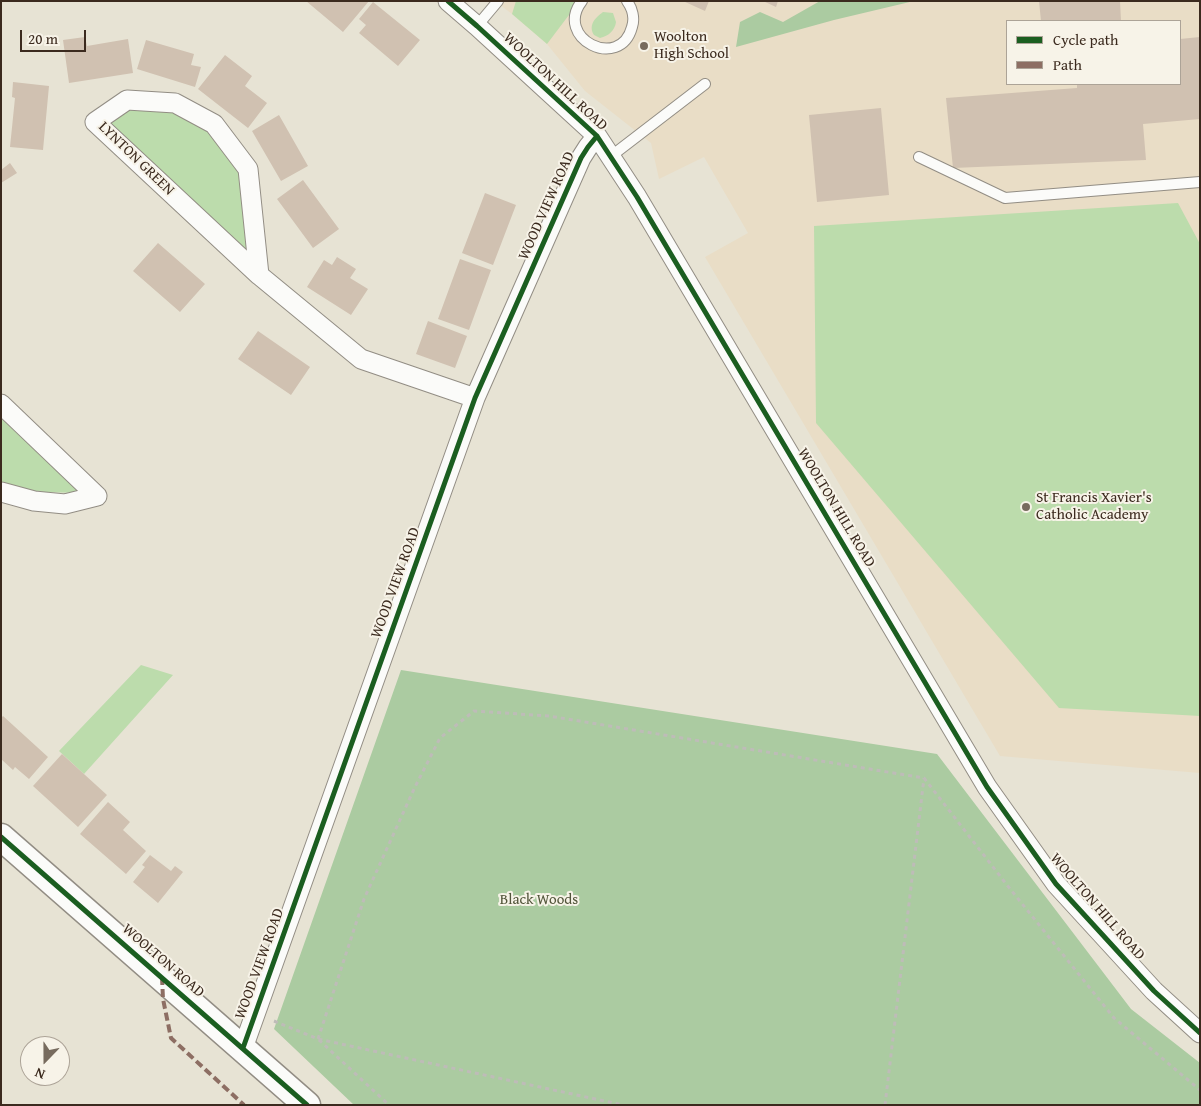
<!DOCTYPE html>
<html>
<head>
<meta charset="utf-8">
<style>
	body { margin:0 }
	#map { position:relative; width:1201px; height:1106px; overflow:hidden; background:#e7e3d4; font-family:"Gentium Book Plus",serif }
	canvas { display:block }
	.frame { position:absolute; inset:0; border:2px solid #3b2a1e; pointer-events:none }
	.legend { position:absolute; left:1006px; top:20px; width:175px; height:65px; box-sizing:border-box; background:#f7f3e8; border:1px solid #aca397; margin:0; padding:6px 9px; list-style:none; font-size:15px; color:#3b2a1e }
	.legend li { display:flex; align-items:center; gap:10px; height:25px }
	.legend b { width:25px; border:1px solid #aca397 }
	.north { position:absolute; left:20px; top:1036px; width:50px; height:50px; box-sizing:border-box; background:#f7f3e8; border:1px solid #aca397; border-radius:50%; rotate:202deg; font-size:14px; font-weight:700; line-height:20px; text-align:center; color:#3b2a1e }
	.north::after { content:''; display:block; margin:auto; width:18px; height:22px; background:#776b5e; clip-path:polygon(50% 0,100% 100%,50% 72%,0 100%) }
	.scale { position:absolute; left:20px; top:30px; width:66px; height:22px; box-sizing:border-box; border:2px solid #3b2a1e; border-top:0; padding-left:6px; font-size:15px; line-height:18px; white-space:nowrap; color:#3b2a1e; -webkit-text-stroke:4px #f7f3e8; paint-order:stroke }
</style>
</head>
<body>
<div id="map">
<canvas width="1201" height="1106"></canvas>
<div class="frame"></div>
<ul class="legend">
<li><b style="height:6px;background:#1b5e20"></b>Cycle path</li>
<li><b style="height:6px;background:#8d6e63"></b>Path</li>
</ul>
<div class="north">N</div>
<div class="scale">20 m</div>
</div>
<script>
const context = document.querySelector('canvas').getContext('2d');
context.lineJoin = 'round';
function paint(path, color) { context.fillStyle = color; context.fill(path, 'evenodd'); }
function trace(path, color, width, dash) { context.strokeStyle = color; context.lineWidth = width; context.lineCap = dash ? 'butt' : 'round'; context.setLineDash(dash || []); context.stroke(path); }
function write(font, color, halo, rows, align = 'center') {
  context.font = font + ' "Gentium Book Plus",serif'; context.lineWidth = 4; context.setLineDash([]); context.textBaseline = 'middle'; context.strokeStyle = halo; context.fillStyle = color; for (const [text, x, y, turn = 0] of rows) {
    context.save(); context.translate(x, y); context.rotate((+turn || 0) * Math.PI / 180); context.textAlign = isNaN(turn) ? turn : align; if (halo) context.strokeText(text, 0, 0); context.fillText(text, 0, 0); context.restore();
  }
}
paint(new Path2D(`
	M495,1h705v772l-200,-17 -295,-499 43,-24 -44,-76 -45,22 -8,-36 -66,-52 -38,-47 -35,-30zM1007,21h173v63h-173z`), '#e9ddc6');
paint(new Path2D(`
	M516,1h60l-1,6 -28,37 -35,-30z
	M603,12l10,1 3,9c-1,8 -7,14 -16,16l-6,-3c-6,-10 1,-17 9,-23z
	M127,110l46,1 37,22 33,42 8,85 -147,-137z
	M1178,203l22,41v472l-141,-8 -243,-285 -2,-197z
	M1,412l84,81 -47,-1 -37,-10z
	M141,665l32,10 -89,99 -25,-23z`), '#bcdcac');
paint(new Path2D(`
	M820,1h94l-80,19 -98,27 4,-25 20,-10 23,10z
	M401,670l536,84 194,255 69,54v42h-846l-80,-76z`), '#abcba1');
paint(new Path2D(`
	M306,1h63l-26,31z
	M683,1h26l-4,10z
	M763,1h15l-2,6z
	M1039,1h81l1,20h-80z
	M373,2l47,38 -22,26 -39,-33 7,-8 -7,-6z
	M85,37l2,9 41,-7 5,34 -64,10 -6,-43z
	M1200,37v82l-57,5 3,36 -193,8 -7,-70 131,-10v-4h103v-45z
	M146,40l48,14 -3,11 10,2 -6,20 -58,-18z
	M225,55l27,21 -7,10 22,17 -19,25 -50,-39z
	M13,82l36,4 -6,64 -33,-3 5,-49 -3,-1z
	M881,108l8,87 -72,7 -8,-87z
	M279,115l29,51 -27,15 -29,-50z
	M10,163l7,10 -16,10v-13z
	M303,180l36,49 -26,19 -36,-49z
	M485,193l31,12 -23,60 -31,-12z
	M158,243l47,41 -25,28 -47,-41z
	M337,257l19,12 -6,9 18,11 -17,26 -44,-28 17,-27 8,5z
	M460,259l31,11 -22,60 -31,-11z
	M428,321l39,15 -12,32 -39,-14z
	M258,331l52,36 -19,28 -53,-36z
	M3,716l45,41 -19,22 -14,-12 -2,3 -12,-11v-41z
	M62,754l45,41 -29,32 -45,-41z
	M108,802l22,20 -7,8 23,21 -20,23 -46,-40z
	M150,855l21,16 4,-5 8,6 -25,31 -25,-21 12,-15 -3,-2z`), '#d0c1b1');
const lane = new Path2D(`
	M582,1c-29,37 38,71 50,26 3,-9 0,-19 -5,-26
	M477,26l21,-25
	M610,157l95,-73
	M919,157l86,41 195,-16`);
const street = new Path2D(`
	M448,1l29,25 120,110 40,61 350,590 69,97 98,107 46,42
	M259,275l-11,-106 -34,-45 -39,-21 -48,-3 -32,22 164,153 102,84 114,39
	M1,404l96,92
	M1,492l33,9 31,3 32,-8
	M243,1048l232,-650 106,-240 7,-11 9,-11`);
const secondary = new Path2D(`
	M1,837l306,268`);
trace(lane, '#928d84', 12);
trace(street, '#928d84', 21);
trace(secondary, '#928d84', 29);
trace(new Path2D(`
	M274,1021l44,18 305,66
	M318,1039l46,-140 50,-110 26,-51 34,-27 75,5 375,62 83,107 107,133 86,72
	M319,1040l70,65
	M885,1105l39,-327`), '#bebcb8', 3, [4, 4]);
trace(lane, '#fbfbf9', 10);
trace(street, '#fbfbf9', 19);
trace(secondary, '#fbfbf9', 26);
trace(new Path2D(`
	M162,977l1,22 8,39 73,67`), '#8d6e63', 4, [8, 4]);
trace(new Path2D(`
	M448,1l29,25 120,110 40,61 350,590 69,97 98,107 46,42
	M1,837l306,268
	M243,1048l232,-650 106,-240 7,-11 9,-11`), '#1b5e20', 5);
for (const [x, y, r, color] of [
	[644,46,5,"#776b5e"],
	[1026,507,5,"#776b5e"]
]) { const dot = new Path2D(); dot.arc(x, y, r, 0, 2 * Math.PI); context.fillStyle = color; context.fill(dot); trace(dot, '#f7f3e8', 2); }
write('15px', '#3b2a1e', '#f7f3e8', [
	["Woolton",654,37],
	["High School",654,54],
	["St Francis Xavier's",1036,498],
	["Catholic Academy",1036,515]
], 'left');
write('15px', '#3b2a1e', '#f7f3e8', [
	["WOOLTON HILL ROAD",555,82,43],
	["LYNTON GREEN",136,159,44],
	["WOOD VIEW ROAD",547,206,-66],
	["WOOLTON HILL ROAD",836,508,59],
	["WOOD VIEW ROAD",396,583,-70],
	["WOOLTON HILL ROAD",1097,907,49],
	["WOOLTON ROAD",163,961,41],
	["WOOD VIEW ROAD",260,964,-70]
]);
write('15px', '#52553a', '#f7f3e8', [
	["Black Woods",539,900]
]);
</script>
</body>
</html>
